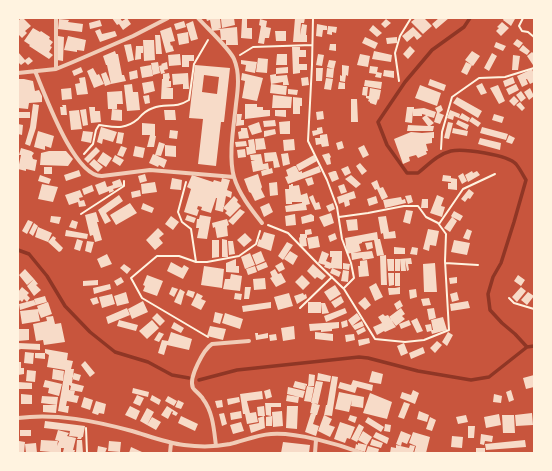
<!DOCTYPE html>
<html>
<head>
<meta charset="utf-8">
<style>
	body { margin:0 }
	#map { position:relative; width:552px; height:471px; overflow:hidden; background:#c8553d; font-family:"Roboto Condensed",sans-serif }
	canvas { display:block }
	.frame { position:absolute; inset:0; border:19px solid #fff3e0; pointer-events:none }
</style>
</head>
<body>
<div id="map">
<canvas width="552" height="471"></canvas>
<div class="frame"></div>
</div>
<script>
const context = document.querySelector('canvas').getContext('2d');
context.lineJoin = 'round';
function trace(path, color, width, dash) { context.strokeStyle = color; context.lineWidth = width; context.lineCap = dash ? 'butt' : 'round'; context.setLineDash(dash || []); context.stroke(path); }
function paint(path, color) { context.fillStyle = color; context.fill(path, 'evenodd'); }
trace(new Path2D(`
	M470,18l-6,9 -32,23 -27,32 -27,40 9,23 20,28h11c10,-8 20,-19 33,-22 12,-3 57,4 65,13 4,5 7,11 10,16l-12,42 -13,41 -8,14 -5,17 2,16 12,13 13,11 12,13
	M18,250l11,4 18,22 18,30 25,26 25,20 33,10 24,13 17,3
	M199,380l38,-10 122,-13 9,1 50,13 53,9 18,-3 38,-30 7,-1`), '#8f3625', 3.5);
paint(new Path2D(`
	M21,18h2l8,8 -6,5 2,2 -5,5 -4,-4v-13z
	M112,18h8l2,3 5,-3 4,6 -8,6 -4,-6 -2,1z
	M206,18h14l1,10 -3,1 19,-2 1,18h-12v-5h-5l-1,-10 -8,1 -2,-11 -3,1z
	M228,18h6l1,7 -13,3 -1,-9z
	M295,18h10l-1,5h-3l-1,12 2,-11 5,1 -1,10h1v7h-14z
	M416,18h8l8,8 -9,8 -12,-12z
	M439,18h10l-13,11 -4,-5z
	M504,18h10l1,1 -4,7 -8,-6z
	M59,19l10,1 -1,2 15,2 -1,8 -24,-3z
	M242,19h5v9h5v11l-11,-1z
	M260,19l7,2 -1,6 5,1 -2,10h-4l-1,6 -6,-1 3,-17 -2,-1z
	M386,19l5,4 -6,5 -4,-4z
	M100,20l2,6 -12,3 -1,-6z
	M184,21l2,6 -10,3 -2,-6z
	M193,21l5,18 -7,2 -5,-17z
	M502,22l7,6 -8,8 -5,-5 3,-3 -2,-1z
	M317,24l10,2v4h-4l-1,7 -6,-1z
	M373,25l9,8 -5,4 -8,-7z
	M328,26l9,1 -1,6 -4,-1v3l-5,-1z
	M171,27l4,14 -5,1 1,4 1,-1 2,6 -8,2 -6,-22z
	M413,27l9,9 -5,4 -3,-4 -7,6 -5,-6z
	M33,28l7,4 1,-1 9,6 -1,2 4,3 -3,4 2,1 -3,5 4,3 -4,4 -20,-13 1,-1 -6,-4z
	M100,29l2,5 13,-3 2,5 -17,6 -5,-11z
	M275,31h11v10h-10z
	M188,32l1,11 -10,2 -2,-11z
	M155,35h5l2,19h-6z
	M58,36l6,1 -1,24 -6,-1z
	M68,36l18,4 -2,11 -7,-1v2l-13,-2z
	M365,37l13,6 -3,6 -13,-6z
	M397,37v6l-10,1 -1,-6z
	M517,39l6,4 -4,5 -6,-4z
	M143,40h11l1,20 -11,1z
	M496,42l10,4 -3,5 -9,-4z
	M131,44l3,16 -6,2 -4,-17z
	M330,44h6v7l-7,-1z
	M523,45l7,6 -3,4 -8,-5z
	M136,46h7v7h-2v6l-6,1z
	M410,46l5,5 -7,8 -5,-5z
	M292,47h8v3h6v7h-7v7h8v6h-7v3l-7,1z
	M115,51l1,3h2l4,21h2l2,6 -15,3 -4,-19h-1l-3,-9z
	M374,51l18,4 -1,7 -19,-3z
	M472,51l8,5 -7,10 -8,-6z
	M18,52l7,8 4,-3 4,4 -5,4 -3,-3 -4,3 -3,-3z
	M532,52l2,2v10l-1,1 -6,-9z
	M492,53l5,3 -8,15 -5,-3z
	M180,54l1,11 -12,1 -1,-11z
	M277,54h10v11h-11z
	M318,54l6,1 -2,11 -6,-1z
	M360,54l10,2 -2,11 -11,-2z
	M182,55h12v6h-5v6h-7z
	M513,55l7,1 -2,14h-6z
	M258,58l10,1 -1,14 -11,-1z
	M241,60l16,2 -2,11 -10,-2 1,-6 -5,-1z
	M329,60l7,1 -2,8 -7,-2z
	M158,62l2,11 -7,2 -2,-12z
	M167,62l1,7 -4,1 1,3 -4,1 -2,-8 3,-1 -1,-1z
	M466,62l6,3 -5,10 -6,-3z
	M151,65l2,11 -11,2 -2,-11z
	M195,65l35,3 -6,54h-3l-5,44 -18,-2 5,-45 -14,-1zM204,75l15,2 -2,17 -15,-2z
	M342,65l7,1 -1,10 -2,-1 -1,7 -5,-1v-6l2,1z
	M370,66l8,1 -1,5 5,1 -1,5 -6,-1 1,-3 -7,-1z
	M81,67l2,5 -9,4 -2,-5z
	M288,67v6l-12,1v-6z
	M93,68l4,7 2,-1 5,10 -10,4 -7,-17z
	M316,68h7l-1,13h-6z
	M327,68l7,1 -1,9 -7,-1z
	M532,69l2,5v8l-4,2 -3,-5h-1l2,5 -6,3 -5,-11z
	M137,70l1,8 -8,2 -1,-8z
	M384,70l10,1v7l-11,-2z
	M106,72l5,12 -6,2 -4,-12z
	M169,73l1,5 -1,1v2h2v6l-5,1h7v11h-12l1,-20h1v-5z
	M188,73l1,16h-6v-5l-10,1 -1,-11z
	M242,73l21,5 -6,23 -15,-3 3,-17 -4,-1z
	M276,74v2l11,-1 2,10h-6v-3l-12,2 -1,-9z
	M85,77l3,17 -11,1 -2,-11 5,-1 -1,-5z
	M308,77l1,8 -7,1 -1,-8z
	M513,77l2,6 -10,4 -2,-6z
	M326,78l7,1 -2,11 -7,-1z
	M18,79h6l9,2 2,10 4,-1 3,6v6l-13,1 -1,6 -10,-1z
	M430,79l16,6 -2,6 -16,-6z
	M365,80l17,2 -1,7 -17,-3z
	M153,81l2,10 -11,3 -2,-11z
	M339,82l6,1v6h-7z
	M482,83l5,10 -6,2 -5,-9z
	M132,84l1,8h5l2,18 -13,1 -3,-26z
	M271,84l16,2 -1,9 -16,-2z
	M516,84l3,6 -10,5 -3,-6z
	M420,85l21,8 -4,13 -22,-8z
	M498,85l7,16 -6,3 -9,-16z
	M363,87h5l-1,9 -5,-1z
	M71,88l1,11 -10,1 -1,-11z
	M370,88l11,2 -2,10 -1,-1 -2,6 -6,-2v-1l-2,-1 1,-2 -3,-1v-2h3z
	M530,88l4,8 -5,4 -5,-8z
	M288,89l10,1 -1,5 -9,-1z
	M122,91l1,13h-6v5h-9l-1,-17z
	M521,91l5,7 -5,4 -5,-7z
	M149,95l1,8 -5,1 -2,-8z
	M273,95l19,2 -1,11h-19z
	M514,96l5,5 -5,5 -5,-5z
	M293,97l9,1v8h-2v8h-7z
	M457,97l25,14 -4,7 -25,-15z
	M351,99h6l1,23h-7z
	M520,102l5,6 -3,3 -6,-6z
	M33,104l6,1 -3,23 -6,18 -5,-2 5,-17z
	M245,104h12v3h6v3h7v6l-25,3z
	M62,105h4l1,10h-6l-1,-8h3z
	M441,105l2,5 -4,3 5,2 -4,9 -6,-2 3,-10 -2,-4z
	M89,107h6v4h5l1,11 -10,1z
	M407,107h7v2l10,-1 12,4 -2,6 -7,-2 7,7 -4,3h4l-1,5h-26l1,-6 20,1 -6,-8 4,-3 -4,-1v2h-9v-5l-1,12 -7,-1z
	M86,109l2,16 -5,1 -3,-16z
	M112,109l10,1v11l-11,-1z
	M79,110l3,19 -11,1 -2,-19z
	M164,110h11l1,10h-11z
	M275,110h11v7l-11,-1z
	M450,110l10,4 -1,4 -5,-2 -1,4 -6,-2z
	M323,111l1,8 -7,1 -1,-8z
	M18,112h12v6h-12z
	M462,113l8,5 -2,4 -9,-4z
	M237,114h5l-1,6h3v5l-8,1z
	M494,114l10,3 -2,6 -10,-3z
	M472,117l9,6 -3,4 -9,-6z
	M275,120l1,6 -12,1 -1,-6z
	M458,120l11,5 -2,5 -11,-6z
	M290,121v13h-10l-1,-12z
	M259,122l3,10 -10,3 -4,-9z
	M448,122l5,1 -4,16 -5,-1z
	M142,123l13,1v12h1l-2,11h-7l3,-12h-8z
	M18,124l5,1 -1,10 -4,-1z
	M101,127l16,5 -4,10 -10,-3 -1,5 -5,-2z
	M322,127l1,6 -10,3 -1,-5 5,-1v-2z
	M482,127l26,7 -2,6 -26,-7z
	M241,128h6l2,10 -10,1 -1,-7 3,-1z
	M453,128l15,3 -1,5 -15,-3z
	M275,129l1,5 -12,3v-6z
	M170,130l8,1 -1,8 -8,-1z
	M38,131l16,5 -3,12 -6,-2v4l-11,-3z
	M83,131l10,1 -2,11 -10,-2z
	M118,132l6,1 -2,11 -6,-1z
	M411,132l11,1 12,-1v6h-2v5l-6,1 2,7h-2l1,3 -9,4 -2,-3 -7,2 1,4 -7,3 -9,-25z
	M327,134l2,12 -7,1 -1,-3 -5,1 -1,-7h5v-3z
	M509,135l6,3 -3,6 -6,-2z
	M264,138l2,11 -10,1 -1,-11z
	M480,138l21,5 -1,7 -22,-6z
	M254,139l2,14 -9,2 -1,-8h3l-1,-7z
	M294,139l1,11 -11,1 -1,-11z
	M246,141l1,5 -11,1 -1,-5z
	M342,141l2,7 -6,2 -2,-7z
	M159,142l6,2 -4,12 -6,-1z
	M165,145l11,1v11l-11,-1z
	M364,145l5,10 -6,3 -5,-10z
	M121,146l6,2 -4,9 -6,-2z
	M135,146l10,2 -2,10 -10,-2z
	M96,147l4,4 -12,12 -4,-4z
	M21,148l10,3 3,2 -2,3 1,3 4,1 -2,11 -9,-2v2l-8,-2 3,-14h-2z
	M245,149l1,8 -8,1 -1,-8z
	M49,151h17l7,8 -5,7 -28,-1 1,-12z
	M103,152l9,6 -6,9 -9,-6z
	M276,152l4,15 -6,1 -1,-7 -8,1 -1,-9z
	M288,153l2,11 -7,2 -2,-12z
	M329,153l2,4 -1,1 1,6 -4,1 -5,-10z
	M153,154l14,6 -3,8 -5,-3 -1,2 -9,-4z
	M261,154l2,10 5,-1 1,6 3,-1 1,5 -11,3 -1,-5 6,-2 -14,3 -2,-11 4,-1h-4l-1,-5z
	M115,155l9,5 -4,6 -8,-5z
	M314,155l3,6 -18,10 -3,-6z
	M94,159l9,8 -5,5 -9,-8z
	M360,163l7,8 -5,4 -6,-9z
	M294,166h2l3,6 3,-1v2l17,-7 2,6 -33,12 -3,-7 3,-1 -2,-6z
	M348,166l3,7 -6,3 -4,-7z
	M44,167h8v7h-8z
	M79,170l2,6 -15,5 -2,-6z
	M334,171h2l3,8 -7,3 -4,-9z
	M472,171l1,2 4,-2 3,4 -12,7 -3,-7z
	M463,173l4,8 -5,3 -4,-8z
	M145,174l2,7 -7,2 -2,-7z
	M258,174l4,13 -1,2 4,8 -10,4 -4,-8 -2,-1 -5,-13z
	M40,175l11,4 -2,5 -11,-3z
	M192,175l21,7 1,-2 7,2 1,-4 8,2 -3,10 5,2 -1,6 -5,-2 -3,16 -8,-2 2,-12h-1l-5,15 -10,-3 1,-3 -4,-1 -1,3 2,1 -2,6 -13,-4 7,-23 -4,-2z
	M351,175l10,9 -5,4 -11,-9z
	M443,175l8,1v2l6,1v11l-9,-1v-6h3v-1l-9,-1z
	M312,177l2,7 -6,2 -3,-7z
	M172,178l10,2 -1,10 -11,-1z
	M120,179l3,7 -10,3 1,2 -5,2v-2l-10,4 -4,-10 10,-4 2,6 6,-2 -1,-3z
	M377,180l3,8 3,-1 5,10 -6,3 -5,-11 -2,1 -4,-7z
	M155,182l2,10 -15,2 -1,-10z
	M277,182l1,13 -8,1 -1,-13z
	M42,184l16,3 -5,15 -15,-3z
	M291,184h2v2l6,-1 2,10 6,-2 3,11 -4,1 1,5 -21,2 -1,-6 17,-3v-1h-10v2h-6l-1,-15h4v-4h2z
	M344,184l3,8 -6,2 -3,-8z
	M92,185l2,6 -10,4 -2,-6z
	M469,189l5,4 -4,6 -2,-1 -3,4 -4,-3z
	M80,190l3,7 -4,1 1,3 4,-1 2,6 -7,1 -1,-5 -9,3 -4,-10z
	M140,190l1,6 -9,2 -1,-6z
	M354,191l2,7 -7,2 1,5 -5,2 -1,-5 -5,2 -2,-7z
	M119,195l4,6 -17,12 5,8 -6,3 -7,-14z
	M313,195l3,8 3,-1 2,7 -6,1 -6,-13z
	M411,195l2,7 -5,2 -3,-8z
	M437,195l7,3 -3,8 4,1 -3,10 -12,-4z
	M234,196l4,4 -1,2 4,4 -11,11 -5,-4 2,-2 -4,-3z
	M376,196l2,7 -9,3 -2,-7z
	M401,197l1,3 3,-1 1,4 -21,5 -2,-8z
	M422,199h6v9h-7z
	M130,203l7,10 -21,12 -6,-10z
	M143,203l11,5 -2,5 -11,-4z
	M269,203l4,9 -9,5 -4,-10z
	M333,203l2,6 -6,3 -3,-6z
	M240,209l5,3 -12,13 -5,-4z
	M406,210l7,1 -3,13 -7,-2z
	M454,211l9,5 -3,5 -8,-4 5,4 -7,11 -6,-4 8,-11 -1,-1z
	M96,212l3,10h-2l5,18 -7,2 -2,-7 -3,1 -5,-21z
	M331,213l3,10 -10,4 -5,-10z
	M295,214l1,11 -10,1 -1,-10z
	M311,214l3,2v5l-12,3 -1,-7z
	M187,215l9,3 -2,5 -9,-3z
	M200,215l11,2 -4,22 -10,-1 2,-10h-3l1,-9h2z
	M51,216l10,1 -2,7 -9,-2z
	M171,216l8,6 -6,8 -8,-6z
	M386,216l3,16 6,-1 1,7 -12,1 -1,-6 -2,1 -3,-17z
	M227,219l2,6 -2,1 1,10 -11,2 -2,-11 -2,1 -1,-5z
	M357,219l1,11 -10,1 -2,-11z
	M28,220l5,2 -6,12 -5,-3z
	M72,220l6,2 -2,7 -7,-2z
	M34,223l4,3 -5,10 -4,-3z
	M38,227l14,6 -4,9 -13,-5z
	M158,228l6,6 -5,4 4,5 -8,7 -9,-10z
	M311,229l1,5 -5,1v3h-1l1,8 -7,1 -1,-9 1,-1v-3h5v-4z
	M428,229l11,2 -3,15 -6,-1 -1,6 -6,-2z
	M467,229l5,2 -3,9 -6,-2z
	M66,230l22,4 -1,5 -22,-3z
	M264,232l11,3 -4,16 -14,-5 2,-7 2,1z
	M377,232l1,7h2l4,16 -7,1 -3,-16 -12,2v1l-3,1 2,7 -8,2 19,-2 2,7 -11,2 -1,-2 -10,2 -1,-7 -4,1 -2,-16z
	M245,233l7,7 -8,7 -7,-7z
	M335,233l2,6 -7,3 -2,-6z
	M53,236l3,2 -1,2 8,8 -2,3 -2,1 -11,-10z
	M318,236l2,11 -11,2 -2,-11z
	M77,239l6,2 -3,10 -6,-2z
	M222,239l5,1 1,17h-6z
	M212,240h7v17l-7,1z
	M454,240l16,3 -3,12 -16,-3z
	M87,241l7,1 -3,11 -6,-2z
	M228,241h5l2,13 -6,1z
	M287,242l6,3 -10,15 -5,-4z
	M372,242l1,6 -6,2 -2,-7z
	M394,247l11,1v6h-11z
	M412,247l6,1 -1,7 -7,-1z
	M261,251l4,10 -9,4 -4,-10z
	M290,251l8,5 -5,9 -9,-6z
	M322,251l7,3 -3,7 5,2 1,-6h-2v-6h12v18l-11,-1 -1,1 -6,-2 1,-2 -7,-2z
	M250,253l5,12 -10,4 -4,-12z
	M107,254l5,10 -11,4 -4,-9z
	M386,255l1,30h-6l-1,-29z
	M411,258l1,6h-4l1,6 -2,1 -2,-11 1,11h-5l-1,-12z
	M236,259v7h3v7l-13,-1v-9z
	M387,259h7v12h-6z
	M395,259h5v12h-5z
	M367,260l2,16 -10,1 -1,-11h2v-5z
	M171,262l11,6 2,-3 5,3 -6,11 -16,-8z
	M266,262l2,5 -10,4 -2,-5z
	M282,262l3,7 -6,3 -4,-6z
	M343,263l7,1 -1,6 -6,-1z
	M435,263l2,29h-13l-1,-28z
	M124,264l7,5 -4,5 -7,-6z
	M313,264l13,12 -4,4 -5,-3 -2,2 -8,-8z
	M204,266l20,3 -2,19 -21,-3z
	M255,266l2,6 -9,3 -2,-6z
	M332,268l9,4 -2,5 -9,-4z
	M25,269l9,10 -7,6 -8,-10z
	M275,269l3,5 3,-1 5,9 -10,5 -6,-9 2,-1 -2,-5z
	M343,270l6,1 -1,11 -7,-1z
	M388,273h6v12l-5,1z
	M395,273h5v13h-5z
	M231,274l11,2 -2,15 -17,-2 2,-10h5z
	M147,275l16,6 -6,15 -14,-5 2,-5 -2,-1z
	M302,275l8,8 -7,7 -8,-8z
	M518,275l7,5 -4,6 -7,-5z
	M121,277l3,5 -7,4 -3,-5z
	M457,277v6l-7,1 -1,-6z
	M265,278l1,11 -12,1 -1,-11z
	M34,279l4,5 -2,1 5,5 -7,6 -7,-10z
	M98,280v5l-15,1v-5z
	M376,283l7,14 -8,4 -6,-14z
	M110,284l1,5 -17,5 -1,-6z
	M335,285l6,9 -11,7 -6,-9z
	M22,287l7,6 -2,2 3,3 -3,4 -3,-3 -2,3 -2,-2 -2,3v-11z
	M172,287l6,2 -4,8 -5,-3z
	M245,287h6l-2,12h-5z
	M400,287v7l-11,1 -1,-7h7v1v-1z
	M521,287l5,4 -9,11 -5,-5z
	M180,289l5,3 -1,2h-1h1l-3,11 -7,-3z
	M416,289l1,8 -7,2 -1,-9z
	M188,290l7,2 -2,6 -7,-3z
	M126,292l3,11 -12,3 -3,-10z
	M457,292l2,8 -7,2 -2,-8z
	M528,292l6,4 -7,9 -6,-5z
	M197,293l6,3 -2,3 5,2 -5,9 -10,-5z
	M235,293l7,1 -1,6 -7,-1z
	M289,293l4,13 -15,4 -4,-13z
	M303,293l1,2 2,-1 1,4 -10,6 -3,-8z
	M112,294l3,10 -13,4 -3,-11z
	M45,296l2,6 -11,3 -2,-6z
	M341,296l3,6 -9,6 -4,-6z
	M97,297l2,6 -6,2 -3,-6z
	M365,297l6,8 -6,5 -7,-7z
	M429,298l2,7 -8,1 -2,-7z
	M34,300l2,5 -16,5 -1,-6z
	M400,300l3,6 -6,4 -3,-6z
	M143,301l5,11 -16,7 -4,-10z
	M468,301l2,7 -19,3 -1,-7z
	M48,302l4,12 -11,4 -3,-7 2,10 -18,3 -2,-13 18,-2 -1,-3z
	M271,302v6l-28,4 -1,-6z
	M308,302h13v11h-13z
	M321,303h4l4,10 -7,1z
	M127,308l3,7 -22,9 -2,-7z
	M345,308l2,5 -21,9 -2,-6z
	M401,308l4,6 -3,2 3,3 -9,7 -7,-9z
	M434,308l2,10 -7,2 -2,-11z
	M215,312l8,2 -3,10 -7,-2z
	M157,313l8,8 -5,5 -8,-8z
	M225,313l18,6 -3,10 -18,-6z
	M357,313l4,6 -9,7 -4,-6z
	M383,314l2,2 3,-1 8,12 -11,5 -1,-1 -7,4 -4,-8 9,-4 -4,-6z
	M53,316l2,8 6,-1 4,19 -21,3 -1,-5 -7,1 -3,-17 14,-3 -1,-4z
	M443,317l4,13 -15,4 -1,-3 -4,1 -2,-7 6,-1 1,6h1l-2,-10z
	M417,318l6,13 -6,2 -6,-12z
	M119,320l19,5 -2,6 -19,-5z
	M152,320l7,8 -12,11 -8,-8z
	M347,320l1,6 -6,2 -1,-6z
	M409,320l2,5 -10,4 -2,-5z
	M362,321l2,5 -9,4 -3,-4z
	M174,322l10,6 -3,5 -10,-5z
	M339,322v6l-7,1v2l-11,1v-2l-11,1 -1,-7z
	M210,326l16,3 -3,11 -16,-4z
	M294,326l1,13 -12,2 -2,-13z
	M364,327l2,4 -8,4 -2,-4z
	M18,329h11v11l-11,1z
	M159,332l5,2 -5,8 -5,-2z
	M171,332l21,7 -3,11 -22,-5 -3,10 -6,-2 4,-13 6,1z
	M315,332l18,2v7l-18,-2z
	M448,332l5,3 -6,11 -5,-4z
	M255,333h3v2l10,-2v5l-12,2z
	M276,334l1,6 -7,1 -1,-6z
	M354,334l1,6 -9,2 -1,-7z
	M369,338l1,5 -11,3 -1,-6z
	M437,341l5,4 -7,8 -5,-5z
	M18,343l22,1v6l-19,-1 -3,1z
	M404,343l4,10 -7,3 -4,-10z
	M423,347l2,6 -14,6 -2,-6z
	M45,349l23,4 -1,7 6,1 -2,8h3l-2,14 12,3 -2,6 -12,-2 1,-4 -2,-1v5l6,1 -1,4 5,1 -2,7 -10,-2 -1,5h3l-1,7 -10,-2 7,-41 -18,-3 2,-12 -4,-2z
	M25,352l9,1 -1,11 -9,-1z
	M35,353h10v6l-10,-1z
	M85,361l10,12 -5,4 -9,-12z
	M18,362h3v6h3v6l-6,1z
	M53,369l11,2 -1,10 -11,-2z
	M27,370l9,1 -1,11 -9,-1z
	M372,371l11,3 -2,10 -12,-2z
	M74,373l7,2 -2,6 -7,-2z
	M318,373l13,3 -1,6 -13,-2z
	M309,374l6,1 -1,11h-6z
	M534,375v12l-8,2 -3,-11z
	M332,376l6,1 -6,39 -8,-1 2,-10h1z
	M45,380l17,4 -3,12 -11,-3 1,-5 -6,-1z
	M353,380l20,5 -1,6 -15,-4 -2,6 -17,-5 2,-6 11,3z
	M295,381l12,3v2l-3,-1 2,1 -1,4 -12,-3z
	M316,381l7,1 -5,22 -7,-1z
	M18,382l14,1v6h-14z
	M307,386l7,1 -3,15 -7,-1z
	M288,387l17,4 -2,7 -16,-4z
	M133,388l16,4 -1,5 -16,-4z
	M270,389l2,8 -6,2 -2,-8z
	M413,390l6,3 -4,11 -15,-6 2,-6 9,3z
	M511,390l3,10 -5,2 -3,-10z
	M262,391l1,8 -16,2 3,12 6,-1 2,10 -11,2 -2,-10h-2l-3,-20z
	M339,392l25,5 -1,11 -12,-2 1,-6 -3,12 -14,-3z
	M370,393l22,9 -5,17 -24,-6z
	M21,394l11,1v9h-11z
	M494,394l8,2 -1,7 -8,-1z
	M137,395l7,3 -4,8 -7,-3z
	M152,395l9,5 -2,5 -9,-5z
	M287,395l12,2 -1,6 -12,-2z
	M42,396l16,1 -1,8 -16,-2z
	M168,396l9,5 -3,5 -9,-5z
	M84,397l9,3 -3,10 -9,-3z
	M239,397l1,5 -12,3 -1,-6z
	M178,400l6,3 -3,6 -6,-2z
	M222,400l1,7 -6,1 -2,-7z
	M96,401l10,3 -2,10 -5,-1 -1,2 -6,-2z
	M404,402l6,2 -6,15 -6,-2z
	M265,403h16v4h-10v9l-5,-1z
	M312,403l8,2 -3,10 -7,-2z
	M43,405h14l-1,8 -13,-1z
	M130,406l10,5 -4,9 -11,-5z
	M167,406l11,7 -2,3 -4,-2 1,-2 -1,-1 -4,8 -7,-4z
	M264,406l1,10h-7l-1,-9z
	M287,406h11l-1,23 -11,-1z
	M147,408l7,4 -7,13 -7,-4z
	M241,411l1,7 -11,2 -1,-7z
	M282,411l1,15 -10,1 -1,-15z
	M419,411l10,4 -2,7 -10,-3z
	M224,413l3,11 -5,2 -3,-12z
	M311,413l5,2 -3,9 6,2 -3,10 -11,-4z
	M532,413l1,12 -17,1 -1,-11z
	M499,414l2,11 -15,3 -2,-11z
	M324,415l8,4 -3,6 6,2 -5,10 -12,-6z
	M350,415l7,2 -2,6 -7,-3z
	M466,415l2,7 -10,2 -2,-7z
	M502,415h12l1,18h-12z
	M181,416l17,8 -3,7 -17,-8z
	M264,416l1,12 -14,5 -2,-8 10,-2 -1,-5z
	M272,416v10h-6v-9z
	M152,417l9,5 -5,8 -9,-5z
	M368,417l16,10 -3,5 -16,-10z
	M430,417l6,3 -4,11 -6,-2z
	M45,421l40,5 -2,11h-1l-1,2h-4l1,-2 -9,-1 1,-5 -26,-3z
	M241,422l3,9 -11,3 -3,-9z
	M340,422l15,5 -5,12 -3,-1 -2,5 -11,-4z
	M359,424l5,3 -7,15 -6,-3z
	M385,424l6,1 -1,7 -6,-1z
	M468,426h7l-1,12h-6z
	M20,430h11v6h-11z
	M58,430l11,3 -2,3 9,2 -3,12h2l-1,3 -11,-1 1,-4h-3v5l-21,-2 1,-11 17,1 -1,5 2,-5 -4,-1z
	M363,431l9,6 -5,8 -9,-5z
	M401,431l10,4 -4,9 -5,-2 -1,4 -5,-2z
	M376,432l13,6 -2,6 -14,-7z
	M413,432l17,5 -4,16h-12l2,-7 -7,-3z
	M481,434l12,2 -1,6 -7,-1 -1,4 -4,-1z
	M452,436l11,1 -1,11 -11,-1z
	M372,439l11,4 -2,5 -11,-3z
	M77,440h5l1,13h-7z
	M525,440l1,7 -40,3 -1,-6z
	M19,441l6,1 -1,11h-6z
	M109,441l12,1 -1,10 -12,-1z
	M283,442l27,3 -1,8h-28z
	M36,443l1,10h-11l-1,-9z
	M358,443l9,2 -2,7 -10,-3 1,-5 2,1z
	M396,445l13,3 1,-3 5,1 -2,7h-23l1,-6 5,1z
	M98,446l9,2 -2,5h-8z
	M368,446l11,3 -1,4 -12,-1z
	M131,447l11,5 -1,1h-12z
	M476,448h9v5h-9z`), '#f7dbc8');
trace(new Path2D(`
	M313,18l-1,47 -4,76 19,39 10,27 5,32 9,24 3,15 -10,10
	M523,18l-4,8 3,5 6,1 6,5
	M240,55l13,-8 59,-2
	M399,81l-4,-28 5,-17 11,-18
	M441,149l1,-17 10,-35 27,-19 26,-1 29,-9
	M84,154l9,-10 3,-14 3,-5c16,2 26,5 39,-6 4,-5 9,-9 15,-11 13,-5 22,1 36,-8l5,-36 14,-24
	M186,182l-8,30 4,10 9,7 5,33
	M81,214l43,-28v-5
	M439,224l24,-35 32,-15
	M268,225l20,8 29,30 27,26 31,50 30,3 19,-2 25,-10 -4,-69 1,-27 -8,-11 -12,-6 -8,-11h-14l-36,7 -29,4
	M445,263l33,2
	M509,298l5,5 20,6
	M300,308l32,-31
	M208,337l-66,-39 -11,-20 26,-22h22l17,6h11l32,-6 17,-12 4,-13
	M86,428l1,25`), '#fff3e0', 2);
trace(new Path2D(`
	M56,18v51
	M198,18c9,10 31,30 36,41 6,14 4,30 2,45 -2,21 -8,52 -2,73 5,17 17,32 28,46
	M35,71c10,23 39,106 67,105l48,-6 84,7
	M18,73l38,-4 17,-7 60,-26 35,-18
	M18,418c38,-5 77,3 114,13 17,5 35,12 52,14 15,2 31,2 46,-1 13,-3 26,-9 41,-10 25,-2 67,10 91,19
	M216,446c-2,-16 -3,-34 -13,-47 -2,-4 -8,-8 -10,-11 -5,-10 11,-39 19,-44l37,-3
	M170,453l1,-10
	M315,453l1,-13`), '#f1ccb7', 4);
</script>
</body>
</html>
